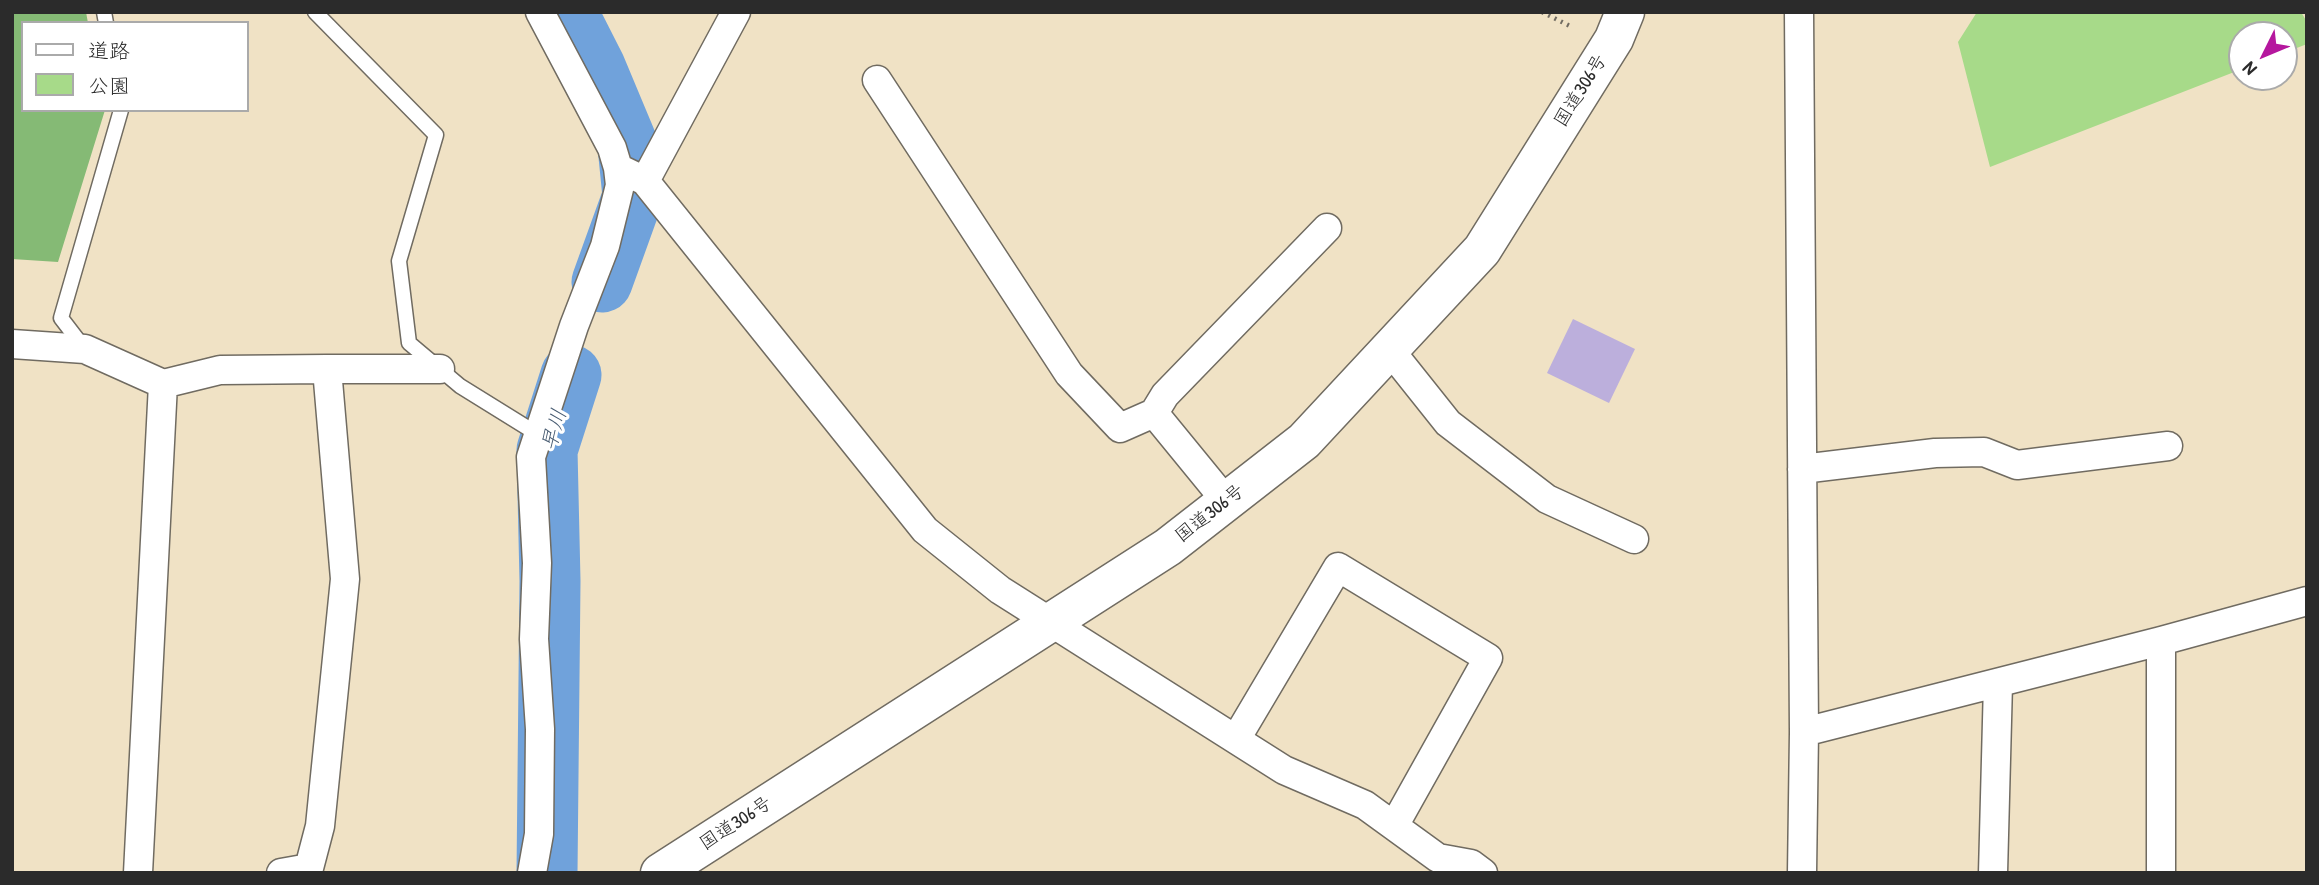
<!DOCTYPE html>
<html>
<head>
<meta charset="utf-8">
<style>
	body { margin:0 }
	#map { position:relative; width:2319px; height:885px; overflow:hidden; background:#f0e2c5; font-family:"Patrick Hand","Klee One",sans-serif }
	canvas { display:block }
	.frame { position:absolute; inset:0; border:14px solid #2b2b2b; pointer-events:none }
	.legend { position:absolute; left:21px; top:21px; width:228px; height:91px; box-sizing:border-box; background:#fff; border:2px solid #aaa; margin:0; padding:9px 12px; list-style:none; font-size:21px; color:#2b2b2b }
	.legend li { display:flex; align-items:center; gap:14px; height:35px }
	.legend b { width:35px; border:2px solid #aaa }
	.north { position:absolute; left:2228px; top:21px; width:70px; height:70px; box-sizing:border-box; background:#fff; border:2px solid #aaa; border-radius:50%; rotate:227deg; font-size:19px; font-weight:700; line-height:28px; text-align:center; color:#2b2b2b }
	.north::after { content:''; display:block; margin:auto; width:24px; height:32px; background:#b5179e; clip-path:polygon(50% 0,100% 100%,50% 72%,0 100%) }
</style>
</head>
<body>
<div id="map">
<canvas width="2319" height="885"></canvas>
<div class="frame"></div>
<ul class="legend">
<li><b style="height:9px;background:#fff"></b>道路</li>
<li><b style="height:19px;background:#a7da89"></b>公園</li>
</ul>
<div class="north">N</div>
</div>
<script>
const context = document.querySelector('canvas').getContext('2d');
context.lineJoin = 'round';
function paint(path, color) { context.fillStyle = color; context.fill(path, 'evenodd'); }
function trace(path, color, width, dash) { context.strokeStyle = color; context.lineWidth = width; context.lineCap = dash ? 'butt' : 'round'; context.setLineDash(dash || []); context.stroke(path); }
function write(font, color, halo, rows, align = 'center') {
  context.font = font + ' "Patrick Hand","Klee One",sans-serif'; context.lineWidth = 6; context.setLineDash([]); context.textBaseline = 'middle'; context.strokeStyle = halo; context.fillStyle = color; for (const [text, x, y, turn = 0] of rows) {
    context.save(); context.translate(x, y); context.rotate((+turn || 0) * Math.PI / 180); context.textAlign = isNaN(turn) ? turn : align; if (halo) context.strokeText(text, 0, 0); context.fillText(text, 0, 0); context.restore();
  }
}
paint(new Path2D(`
	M1977,12h324l6,10v22l-23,9v-18h-42v34l-252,98 -32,-125z`), '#a7da89');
paint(new Path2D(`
	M12,12h74l2,11h-65v87h82l-47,152 -46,-3z`), '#85ba75');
trace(new Path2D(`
	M567,12l28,55 33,79 5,50 -31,86
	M547,873l3,-292 -3,-131 24,-75`), '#70a2db', 61);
paint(new Path2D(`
	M1573,319l62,30 -26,54 -62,-30z`), '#bcafdc');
const service = new Path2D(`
	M104,12l2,11
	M315,12l121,123 -37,126 10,82 51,43 79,49
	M84,348l-23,-30 60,-208`);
const minor = new Path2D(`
	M1799,12l5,720 -2,141
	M877,80l192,294 51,54 34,-15 72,88
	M618,168l27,13 280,349 75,60 284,180 81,35 73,53 33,6 12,9
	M645,181l91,-169
	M12,344l73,5 78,35
	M1389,349l59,74 99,76 87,40
	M327,369h113
	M1154,413l11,-18 162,-167
	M1802,469l133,-16 49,-1 33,13 151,-19
	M2161,641v232
	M1804,732l357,-91 146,-40
	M1236,739l102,-172 150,91 -94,168
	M138,873l25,-489 57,-14 107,-1 18,210 -25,247 -11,42 -28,5
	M532,873l7,-39 1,-105 -6,-90 3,-76 -6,-106 43,-131 31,-80 15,-61 -2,-17 -6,-20 -72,-136
	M1993,873l5,-190`);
const trunk = new Path2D(`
	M660,873l508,-326 136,-106 178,-191 132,-211 11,-27`);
trace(service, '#706b61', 17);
trace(minor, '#706b61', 31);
trace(trunk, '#706b61', 41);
trace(new Path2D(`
	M1542,12l28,14`), '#706b61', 4.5, [2, 5]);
trace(service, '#fff', 14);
trace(minor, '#fff', 28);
trace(trunk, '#fff', 38);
write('19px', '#2b2b2b', '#fff', [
	["国道306号",1581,91,-58],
	["国道306号",1210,514,-38],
	["国道306号",736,824,-33]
]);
write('italic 21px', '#475b71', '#fff', [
	["早川",555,430,-74]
]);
</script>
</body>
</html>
